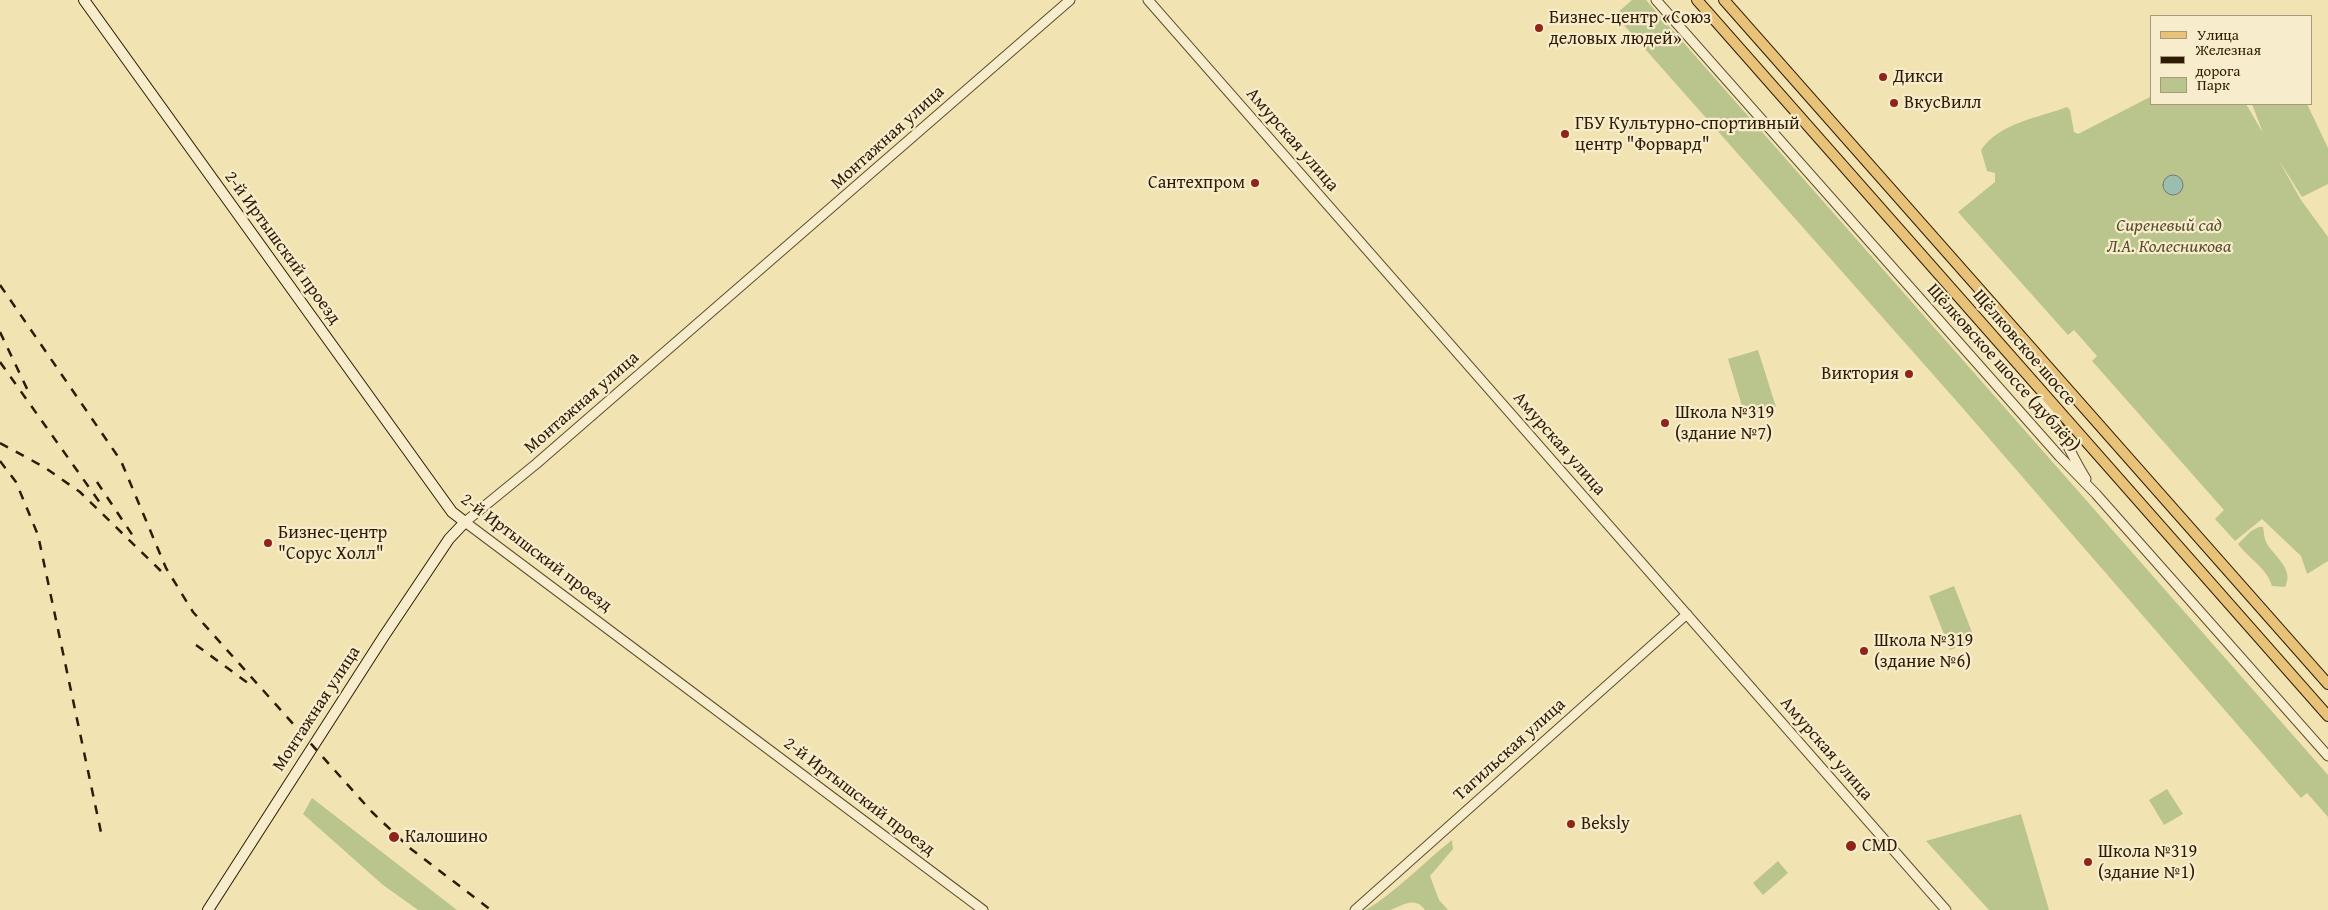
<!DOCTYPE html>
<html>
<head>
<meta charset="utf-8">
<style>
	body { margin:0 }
	#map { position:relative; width:2328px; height:910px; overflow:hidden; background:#f2e4b2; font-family:"Gentium Book Plus",serif }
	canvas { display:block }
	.legend { position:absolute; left:2150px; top:15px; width:162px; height:90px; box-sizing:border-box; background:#f7edcd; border:1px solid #a7997c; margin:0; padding:6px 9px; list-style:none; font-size:15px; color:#2e1b03 }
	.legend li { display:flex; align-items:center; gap:10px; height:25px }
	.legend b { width:25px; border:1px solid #a7997c }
</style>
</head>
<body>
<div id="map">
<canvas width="2328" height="910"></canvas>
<ul class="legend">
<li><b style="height:6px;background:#e9c279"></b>Улица</li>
<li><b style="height:6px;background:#2e1b03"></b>Железная дорога</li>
<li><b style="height:14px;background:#bac48d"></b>Парк</li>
</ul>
</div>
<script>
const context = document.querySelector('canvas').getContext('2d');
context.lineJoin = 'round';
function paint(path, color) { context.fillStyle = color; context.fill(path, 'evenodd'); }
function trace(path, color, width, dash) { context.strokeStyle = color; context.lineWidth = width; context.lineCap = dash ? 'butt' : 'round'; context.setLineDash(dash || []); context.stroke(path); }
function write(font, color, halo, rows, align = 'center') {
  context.font = font + ' "Gentium Book Plus",serif'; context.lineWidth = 4.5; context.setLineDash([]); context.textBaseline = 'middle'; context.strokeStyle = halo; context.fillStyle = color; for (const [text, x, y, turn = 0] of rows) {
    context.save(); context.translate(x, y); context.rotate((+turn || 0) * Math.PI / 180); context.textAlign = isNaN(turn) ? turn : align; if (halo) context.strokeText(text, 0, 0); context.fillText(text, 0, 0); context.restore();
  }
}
paint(new Path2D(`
	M1632,0h14l682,775v42l-21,-24 -6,5 -341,-393 -345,-390z
	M2152,96v8h94l17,29 -11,-29h55l21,44v36l-26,13 -24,-38 23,41 27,37v324l-21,13 -6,-18 -39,-37 -27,22 -20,-22 9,-9 -132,-149 5,-5 -23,-26 -6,5 -110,-123 37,-30v-9l-8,-2 -6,-21c18,-27 57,-32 86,-43l3,3 4,22 4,2z
	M1758,350l18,57 -31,9 -17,-57z
	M2259,527h4c1,5 1,11 3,15 7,14 29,26 19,45l-13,-1c-5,-18 -23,-27 -34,-42l13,-13z
	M1954,586l21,54 -25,10 -21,-54z
	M2167,789l16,25 -19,11 -15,-25z
	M312,798l145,112h-39l-35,-25 -80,-71z
	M2021,814l28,96h-60l-63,-69z
	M1452,840l1,9 -23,27 9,24 9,10h-23c-11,-15 -24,-3 -35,0 -7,0 -17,0 -24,0 31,-19 57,-47 86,-70z
	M1778,861l10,12 -25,22 -10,-12z`), '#bac48d');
const water = new Path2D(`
	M2163 185a10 10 0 1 1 20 0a10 10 0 1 1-20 0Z`);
paint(water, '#9cbeb1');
trace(water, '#707d6b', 1);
const tertiary = new Path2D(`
	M1148,0l798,910
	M1656,0l404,457 36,37 232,262
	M2042,396c16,27 27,56 44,83
	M983,910l-518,-388 71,-58 534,-464
	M1355,910l332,-296`);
const secondary = new Path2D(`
	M84,0l368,512 13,10 -16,17 -65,97 -176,274`);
const primary = new Path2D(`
	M1697,0l631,716
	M1724,0l604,684`);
trace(tertiary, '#5f4d2f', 11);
trace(secondary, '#2e1b03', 12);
trace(primary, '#2e1b03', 12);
trace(tertiary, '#f7edcd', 9);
trace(secondary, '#f7edcd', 10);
trace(primary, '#e9c279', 10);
trace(new Path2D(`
	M0,285l121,176 45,107 27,44 179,200 39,37 80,61
	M0,332l29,61
	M0,362l103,145
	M0,443l44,24 36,25 86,84
	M0,461l16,21 22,53 64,302
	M97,482l38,57
	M196,645l56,41`), '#2e1b03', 2.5, [9, 9]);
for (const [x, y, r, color] of [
	[1539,28,5,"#8f2418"],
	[1883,77,5,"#8f2418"],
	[1894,103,5,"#8f2418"],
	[1565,134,5,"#8f2418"],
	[1255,183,5,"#8f2418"],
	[1909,374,5,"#8f2418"],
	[1665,423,5,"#8f2418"],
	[268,543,5,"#8f2418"],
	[1864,651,5,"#8f2418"],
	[1571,824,5,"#8f2418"],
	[394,837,6,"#8f2418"],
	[1851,846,6,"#8f2418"],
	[2088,862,5,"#8f2418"]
]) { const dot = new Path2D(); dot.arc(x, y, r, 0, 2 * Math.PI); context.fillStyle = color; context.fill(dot); trace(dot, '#f7edcd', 2); }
write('18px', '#2e1b03', '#f7edcd', [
	["Бизнес-центр «Союз",1549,18],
	["деловых людей»",1549,39],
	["Дикси",1893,77],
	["ВкусВилл",1904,103],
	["ГБУ Культурно-спортивный",1575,124],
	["центр \"Форвард\"",1575,145],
	["Сантехпром",1245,183,"right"],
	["Виктория",1899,374,"right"],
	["Школа №319",1675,413],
	["(здание №7)",1675,434],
	["Бизнес-центр",278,533],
	["\"Сорус Холл\"",278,554],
	["Школа №319",1874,641],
	["(здание №6)",1874,662],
	["Beksly",1581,824],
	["Калошино",405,837],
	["CMD",1862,846],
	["Школа №319",2098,852],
	["(здание №1)",2098,873]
], 'left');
write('18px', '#2e1b03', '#f7edcd', [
	["Монтажная улица",888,138,-42],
	["Амурская улица",1292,140,49],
	["2-й Иртышский проезд",282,248,54],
	["Щёлковское шоссе",2024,348,49],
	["Щёлковское шоссе (дублёр)",2003,368,48],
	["Монтажная улица",582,403,-41],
	["Амурская улица",1559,444,49],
	["2-й Иртышский проезд",536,553,37],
	["Монтажная улица",317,709,-57],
	["Амурская улица",1826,749,49],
	["Тагильская улица",1510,750,-42],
	["2-й Иртышский проезд",859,797,37]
]);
write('italic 18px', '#584e2c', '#f7edcd', [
	["Сиреневый сад",2169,226],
	["Л.А. Колесникова",2169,247]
]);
</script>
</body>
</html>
